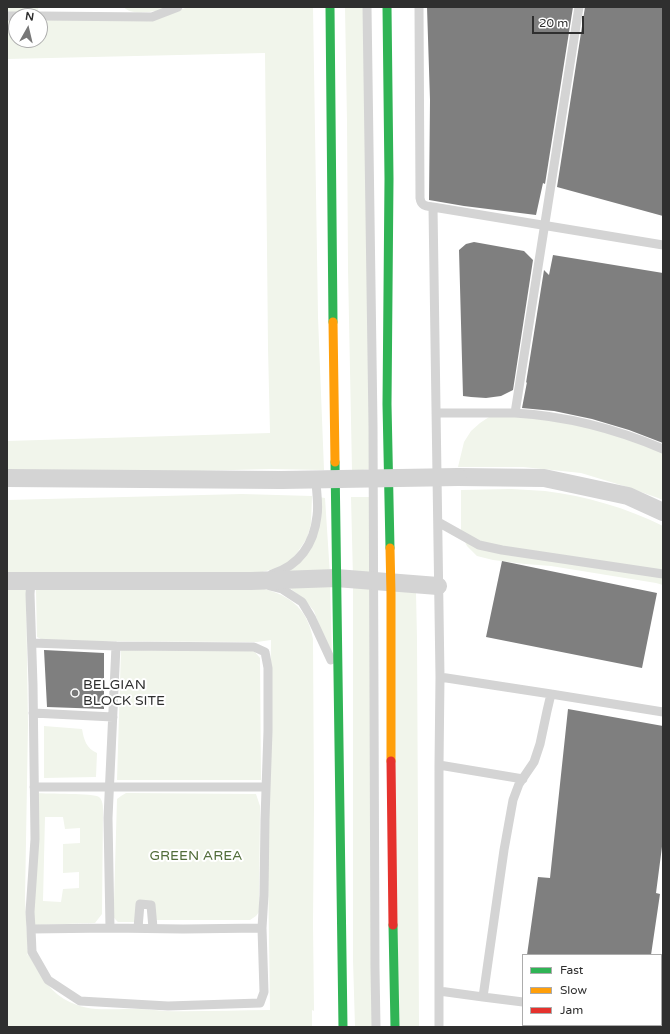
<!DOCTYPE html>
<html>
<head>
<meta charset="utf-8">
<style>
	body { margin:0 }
	#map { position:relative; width:670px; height:1034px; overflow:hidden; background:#fff; font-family:"Varela Round",sans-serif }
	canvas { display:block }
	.frame { position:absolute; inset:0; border:8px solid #2f2f2f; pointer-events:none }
	.legend { position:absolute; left:522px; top:954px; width:140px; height:72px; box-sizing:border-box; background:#fff; border:1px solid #acacac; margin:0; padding:5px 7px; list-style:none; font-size:12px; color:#2f2f2f }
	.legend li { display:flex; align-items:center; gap:8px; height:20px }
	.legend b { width:20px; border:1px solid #acacac }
	.north { position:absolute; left:8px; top:8px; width:40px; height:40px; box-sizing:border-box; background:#fff; border:1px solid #acacac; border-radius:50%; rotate:8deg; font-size:11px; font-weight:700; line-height:16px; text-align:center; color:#2f2f2f }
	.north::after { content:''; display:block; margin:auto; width:14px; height:18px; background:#787878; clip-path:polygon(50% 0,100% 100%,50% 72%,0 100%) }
	.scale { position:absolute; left:532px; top:16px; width:52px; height:18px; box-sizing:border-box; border:2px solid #2f2f2f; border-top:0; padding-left:5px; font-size:12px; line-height:14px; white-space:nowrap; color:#2f2f2f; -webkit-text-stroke:3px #fff; paint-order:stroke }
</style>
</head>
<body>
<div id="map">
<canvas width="670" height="1034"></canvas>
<div class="frame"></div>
<ul class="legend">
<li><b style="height:5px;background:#30b455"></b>Fast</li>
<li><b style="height:5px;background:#ff9f0a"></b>Slow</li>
<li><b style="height:5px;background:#e5322d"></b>Jam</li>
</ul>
<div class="north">N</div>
<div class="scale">20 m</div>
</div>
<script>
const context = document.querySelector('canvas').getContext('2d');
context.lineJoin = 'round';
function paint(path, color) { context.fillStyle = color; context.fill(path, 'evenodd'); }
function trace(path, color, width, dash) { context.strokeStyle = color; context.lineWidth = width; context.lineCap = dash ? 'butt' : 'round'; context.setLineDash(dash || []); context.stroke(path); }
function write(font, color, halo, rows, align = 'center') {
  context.font = font + ' "Varela Round",sans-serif'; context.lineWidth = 4; context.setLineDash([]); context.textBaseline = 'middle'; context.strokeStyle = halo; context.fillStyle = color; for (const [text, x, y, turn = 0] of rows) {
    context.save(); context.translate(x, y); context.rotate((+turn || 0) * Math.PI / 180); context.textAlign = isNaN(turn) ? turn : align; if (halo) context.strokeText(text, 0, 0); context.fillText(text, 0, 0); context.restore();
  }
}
paint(new Path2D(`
	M7,7h32l-2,4 -4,2 -26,1z
	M124,7h47c-11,4 -40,10 -47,0z
	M188,7h125l5,310 6,153 -54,-1 -263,7v-35l263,-8 -2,-85 -3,-295 -258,6v-40h9v21h24v-21h115z
	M345,7h21l6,462 -20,2 -4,-202 -1,-147z
	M526,415l65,11 72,25v49l-5,-2 -34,-12 -43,-13 -58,-6h-65l6,-25 7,-11 9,-8 9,-6z
	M511,489c12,1 23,1 34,2 41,5 82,17 118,35v59l-7,-2 -105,-17 -26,-2 -32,-4 -16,-4 -10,-10 -6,-12v-44z
	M242,494l70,2 -1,28 -4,14 -10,15 -8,10 -12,5 -18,5 -252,3v-76z
	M318,497l7,1 5,77 -48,-2 31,-33z
	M351,497h21l1,83 -20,-2z
	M330,580l2,80 -18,-49 -9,-11 -14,-11 -12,-5z
	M353,585l19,1 2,441h-19l-2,-67z
	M392,586l24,6 1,47 2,388h-21z
	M255,587c32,6 52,19 58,52l1,166 -1,119 1,87 -2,-1v17h-305v-437h19l2,135 -3,174 3,54 -2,4 2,-3c10,16 19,35 36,45 26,15 47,9 74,10 8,0 17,1 25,2 35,1 71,-1 107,-1l-2,-143 3,-227 -14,2 -212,-1 -8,-4 -1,-47z
	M121,650l133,1 6,7 1,122h-144z
	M44,726l38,3c2,11 4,19 15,24l-1,24 -52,1z
	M37,793c9,1 57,0 62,4 4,3 4,10 4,14l-1,103 -7,9 -63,2zM45,817h18l2,12 15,-1v15l-17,1c0,10 0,20 0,29l16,-1v16l-16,1 -2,13 -18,-1z
	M126,793l130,1 4,12 -1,106 -3,4 -6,4h-96v-18h-15l-2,20h-19l-3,-3 -4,-7 3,-10 3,-103 4,-3z`), '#f1f5eb');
paint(new Path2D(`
	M427,7h146l-28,177 -2,-1 -7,32 -72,-9 -35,-6 1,-100z
	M585,7h78v209l-106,-29z
	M474,242l50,9 9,9 -20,130 -12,6 -15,2 -15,-1 -8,-1 -4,-146 7,-6z
	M553,255l110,18v170l-34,-13 -37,-11 -38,-8 -32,-3 5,-26 -1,1 18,-113 5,5z
	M502,561l155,32 -15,75 -156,-31z
	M44,650l60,3v56l-57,-2z
	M568,709l95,17v113l-7,54 4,1 -9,61h-124l11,-78 12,1z`), '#7f7f7f');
trace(new Path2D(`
	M367,7l6,419 2,542 1,59
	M419,7l1,191c1,8 6,8 13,9l230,38
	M7,16h9
	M40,16l112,1 26,-10
	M433,207l7,470 -1,88v262
	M436,413h79l64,-406
	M515,413c51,3 101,16 148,36
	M438,522l41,23 23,5 161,24
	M272,574c27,-8 42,-30 45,-58 2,-11 -1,-26 -1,-37
	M31,581l-1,13 3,91 2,154 -5,73 1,17 1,23 16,28 32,21 88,5 92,-3 4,-11 -2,-64 2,-33 1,-76 3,-88v-63l-3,-16 -11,-5 -138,-1 -84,-3
	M270,586l12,3 20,13 9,15 20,43
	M116,646l-8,172 2,110 73,1 79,-1
	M440,677l111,17 112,18
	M33,713l80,4
	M439,765l84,14
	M34,787h232
	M138,928l2,-24 11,1 2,23
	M31,929l79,-1
	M439,991l44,6 40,5
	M483,997l21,-147 9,-50 6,-16 15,-22 6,-18 7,-33 4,-17
	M661,1019h2`), '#d4d4d4', 9);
trace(new Path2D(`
	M458,477l86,1 84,18 35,16
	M7,478l274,2
	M7,581h244l85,-3 102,8`), '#d4d4d4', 18);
trace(new Path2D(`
	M330,7l3,315
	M387,7l2,172 -2,225 3,144
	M335,462l8,565
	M393,925l2,102`), '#30b455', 9);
trace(new Path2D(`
	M333,322l2,140
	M390,548l1,46v167`), '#ff9f0a', 9);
trace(new Path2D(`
	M391,761l2,164`), '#e5322d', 9);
trace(new Path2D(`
	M281,480l177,-3`), '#d4d4d4', 18);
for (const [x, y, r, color] of [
	[75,693,4,"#787878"]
]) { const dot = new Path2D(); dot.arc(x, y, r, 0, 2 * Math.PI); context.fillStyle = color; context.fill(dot); trace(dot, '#fff', 1.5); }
write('14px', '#2f2f2f', '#fff', [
	["BELGIAN",83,685],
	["BLOCK SITE",83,701]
], 'left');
write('14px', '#526d3a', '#fff', [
	["GREEN AREA",196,856]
]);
</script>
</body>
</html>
